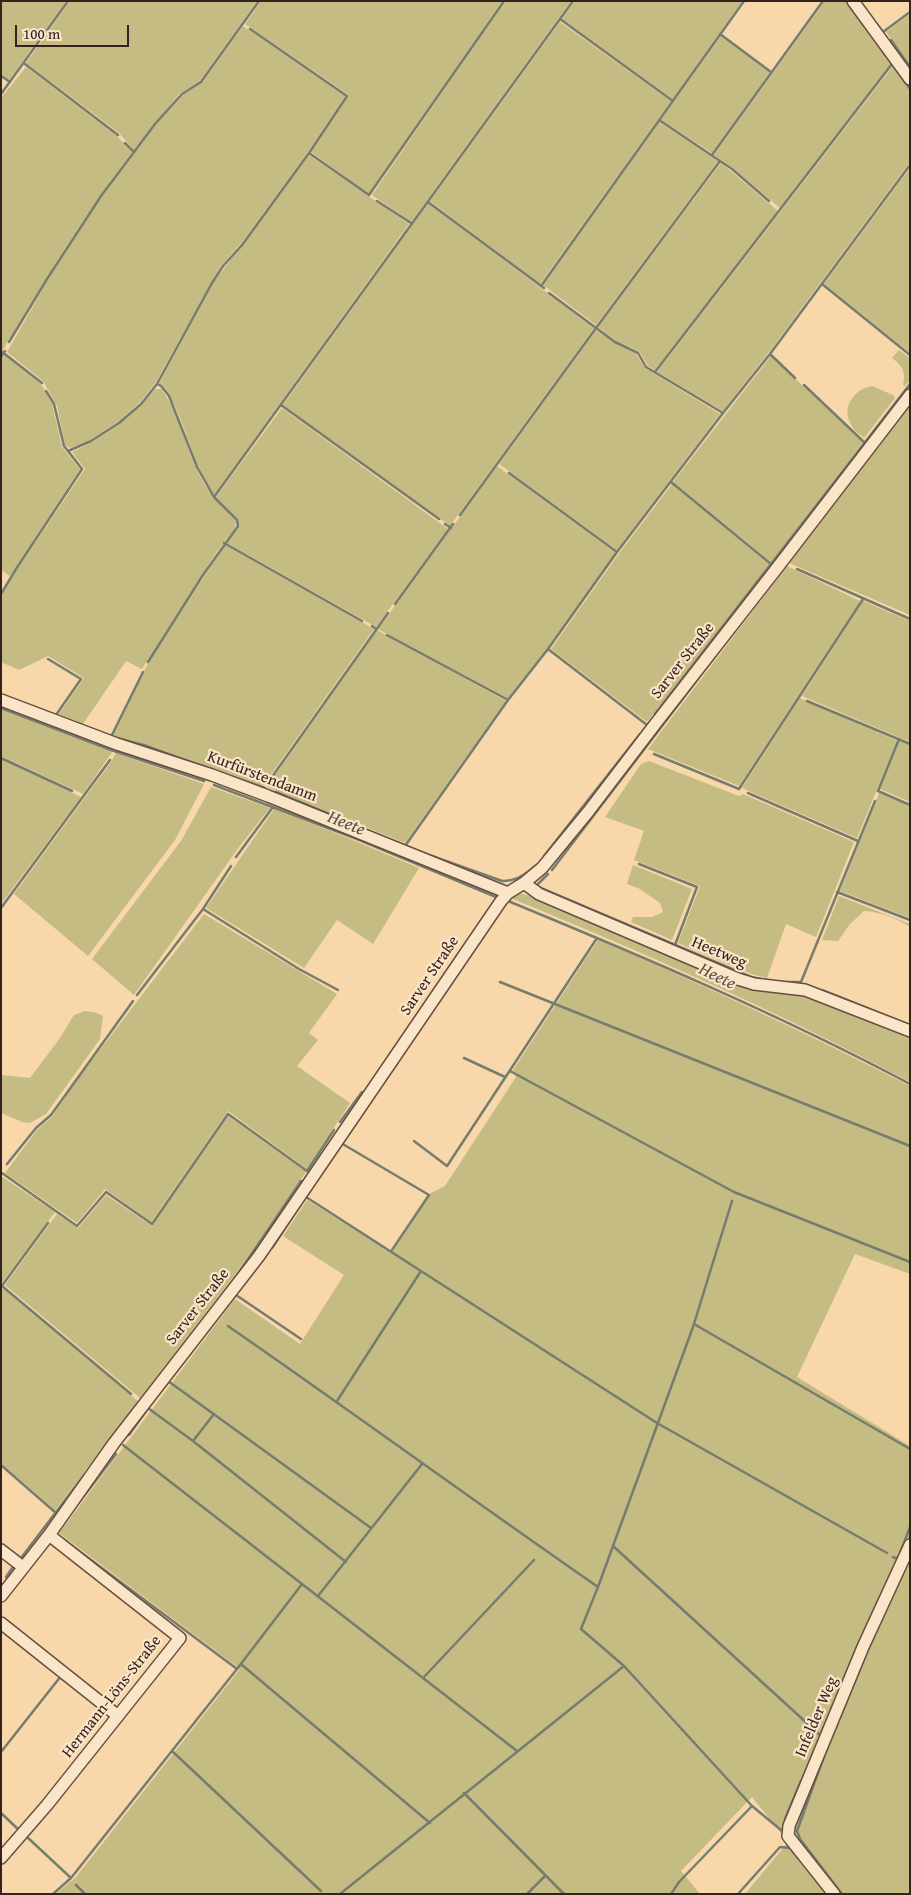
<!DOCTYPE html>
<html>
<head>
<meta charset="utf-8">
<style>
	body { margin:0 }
	#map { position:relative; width:911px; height:1895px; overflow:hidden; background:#f8d7aa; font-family:"Gentium Book Plus",serif }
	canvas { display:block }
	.frame { position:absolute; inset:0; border:2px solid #35221c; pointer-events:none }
	.scale { position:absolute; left:15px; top:25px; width:114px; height:22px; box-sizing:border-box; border:2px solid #35221c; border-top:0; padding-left:6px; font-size:15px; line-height:18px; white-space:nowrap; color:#35221c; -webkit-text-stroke:4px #fae5c8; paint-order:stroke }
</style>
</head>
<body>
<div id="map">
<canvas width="911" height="1895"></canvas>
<div class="frame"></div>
<div class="scale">100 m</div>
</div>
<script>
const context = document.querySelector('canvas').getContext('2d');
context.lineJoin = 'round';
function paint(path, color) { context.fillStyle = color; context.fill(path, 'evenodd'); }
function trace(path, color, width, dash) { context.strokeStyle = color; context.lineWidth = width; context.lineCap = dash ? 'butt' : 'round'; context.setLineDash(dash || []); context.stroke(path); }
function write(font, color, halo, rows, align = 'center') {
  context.font = font + ' "Gentium Book Plus",serif'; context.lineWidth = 4.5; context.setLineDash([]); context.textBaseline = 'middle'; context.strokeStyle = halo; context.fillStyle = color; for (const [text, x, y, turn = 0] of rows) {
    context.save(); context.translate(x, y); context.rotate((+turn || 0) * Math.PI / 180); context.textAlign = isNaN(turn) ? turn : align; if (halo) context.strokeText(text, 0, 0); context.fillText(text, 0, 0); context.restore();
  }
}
paint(new Path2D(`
	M1,1h65l-57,79 -8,-5z
	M70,1h187l-58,81 -20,12 -45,56 -15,-17 -93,-70z
	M261,1h241l-133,193 -58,-42 38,-57 -104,-71z
	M505,1h66l-160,221 -39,-27z
	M575,1h167l-69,98 -111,-80z
	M825,1h19l47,63 -111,144 -47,-40 -19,-13z
	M910,14v51l-24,-33z
	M560,22l111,79 -131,183 -110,-83z
	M243,26l102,70 -38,57 -65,89 -22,25 -64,115 -16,20 -21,19 -29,19 -20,8 -5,-3 -8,-39 -14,-25 -36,-29 42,-74 53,-82 55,-73 26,-28 20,-13z
	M721,36l49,36 -58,81 -51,-33z
	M893,66l17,25v71l-141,190 -46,59 -66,-39z
	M26,67l91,69 15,16c-48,63 -89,130 -129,198l-2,-1v-251z
	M659,122l59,39 -122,164 -53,-40z
	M309,155l100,69 -195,271c-6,-11 -12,-21 -17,-31 -8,-19 -22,-71 -38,-80l54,-101z
	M721,163l57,48 -123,159 -7,-4 -9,-15 -23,-10 -18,-14z
	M910,168v185l-86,-69z
	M428,203l166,125 -144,198 -167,-121z
	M596,330l18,12 22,12 9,14 75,46 -103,136 -118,-86z
	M899,350l11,8v22l-5,6 -2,-1c3,-13 0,-19 -11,-27z
	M5,355l36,29 11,20 10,43 18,22 -70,107 -9,-6v-211z
	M771,356l92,86 -92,120 -98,-80z
	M872,386l21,9 2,3 -31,40c-4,-4 -10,-7 -12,-12 -12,-18 2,-37 20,-40z
	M155,389h6c17,22 23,52 34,77 10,23 24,38 41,55l-1,7 -19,25 -74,116 -16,-8 -43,63 -24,-10 25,-36 -36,-22 -29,14 -18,-8v-66l15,-25 69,-102 -13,-17c33,-15 60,-35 83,-63z
	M282,408l166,121 -72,98 -149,-84 12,-17 -1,-7 -22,-22z
	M909,408h1v207l-121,-52z
	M497,466l119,87 -68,95 -40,51 -130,-70z
	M672,484l98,81 -123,157 -96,-73 69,-97z
	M225,545l149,84 -111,157 -120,-43 -30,-7 36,-75z
	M787,566l73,35 -121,185 -91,-37z
	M863,601l47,20v121l-108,-46z
	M377,630l129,71 -101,142 -138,-56z
	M800,698l97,43 -40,97 -115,-50z
	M1,709l112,42 -30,43 -82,-38z
	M899,741l11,4v57l-30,-13z
	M116,753l88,31 -29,56 -87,116 -74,-62 97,-132z
	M1,759l80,38 -80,107z
	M649,761l90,35 4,-2 111,48 -38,95 -30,-13 -19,54 -16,-4 -73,-31 22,-57 -66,-26 10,-29 -39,-14 36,-53z
	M211,787l59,21 -31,39 -105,148 -42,-36 89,-118z
	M879,793l31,13v112l-70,-27z
	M274,809l74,29 71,30 -46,76 -36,-24 -33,48 -98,-60z
	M633,865l59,24 -20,51 -41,-18 2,-5h19l11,-5 -3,-9 -20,-14 -13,-5z
	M520,893l13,4 128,53 174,57 75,32v43c-130,-70 -266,-129 -402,-185z
	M839,896l71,28v3c-14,-9 -29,-15 -46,-16l-14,13 -12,17 -16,-1z
	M204,914l133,80 -28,39 9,7 -21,26 53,37 -43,66 -79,-58 -77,111 -46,-33 -28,34 -72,-50 32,-43 15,-13 24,-36z
	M598,940c106,45 210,94 312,146v188l-55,-20 -58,123 113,69v448h-165l43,-52 -36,-45 -71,74 19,23h-644l20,-17 164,-208 -181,-136 176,-234 65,45 44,-69 -61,-39 24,-36 85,53 39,-60 14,-7 71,-109 -3,-7z
	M85,1011l9,1 9,4 -3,23 -54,75 -16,9 -8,-1 -21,-9v-38l29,3 30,-40 14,-23z
	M228,1116l78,56 -72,104 -94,122 -135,-113 52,-71 21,14 28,-33 46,31z
	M1,1176l54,36 -54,72z
	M3,1288l136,114 -84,108 -54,-47v-173z`), '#c5bc83');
trace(new Path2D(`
	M846,1l19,26
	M560,19l113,82
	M875,22l8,10 27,-20
	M720,34l51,38
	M891,40l19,27
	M25,64l93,71
	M1,76l9,6
	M901,76l9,13
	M1,94l67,-93
	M659,120l73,49 37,32
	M125,143l9,9
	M309,153l60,42 135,-194
	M712,155l111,-154
	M377,201l34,22
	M428,202l116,86
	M822,284l88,71
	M541,286l203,-285
	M549,293l66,49 23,11 8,14 77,46
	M9,342l38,-63 54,-83 54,-72 27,-30 19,-12 58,-81
	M1,351l41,32
	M770,354l25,24
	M1,357l4,-6
	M655,372l237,-308
	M804,385l60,57
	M46,391l8,13 10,42 4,5 23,-10 28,-18 22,-19 16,-20 55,-101 11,-17 19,-21 67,-92 38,-57 -97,-67
	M281,405l158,114
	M509,473l108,79
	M671,482l100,82
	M214,497l359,-496
	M460,515l136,-187 124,-167
	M445,524l6,4
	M224,543l138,78
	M797,569l113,50
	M1,594l15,-25 66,-100 -14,-18
	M395,604l58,-80
	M372,626l4,3
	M387,635l121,65
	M548,649l99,76
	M48,659l33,20 -25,36
	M148,662l55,-87 35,-49 -1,-6 -23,-23 -17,-30 -28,-71 -8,-10 -4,-2
	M807,701l103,43
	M1,708l113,43 90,30
	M655,714l255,-330
	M111,737l32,-65
	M117,738l27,7 61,22
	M899,739l-21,52 32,14
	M654,754l85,35 124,-190
	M1,758l71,33
	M222,773l43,15
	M272,777l116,-164
	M214,785l143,54 139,58
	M276,792l80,33
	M748,793l110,48
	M405,846l103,-146 40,-51 69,-97 106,-139 47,-59 140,-189
	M418,851l84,30c14,0 23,-6 33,-15
	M544,856l96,-122
	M236,857l37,-50
	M639,864l58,23 -22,58
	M552,870l181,-237
	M548,874l-12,12 215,91 15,3
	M837,892l73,28
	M508,901c136,56 272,114 402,183
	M1,908l109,-148
	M203,909l96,60 39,21
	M500,982l410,164
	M781,982h20l74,-181
	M822,990l88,35
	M137,995l66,-86 28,-43
	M464,1058l41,19
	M510,1071l224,121 176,70
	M340,1122l22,-30
	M414,1141l33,25 150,-228
	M341,1143l88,52 -37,55
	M7,1164l29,-36 15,-13 82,-114
	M2,1173l75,53 29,-34 46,32 76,-110 79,57 27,-41
	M306,1197l351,226 230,130
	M732,1201l-39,126 -95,260 -17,42 43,37 128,140 29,24
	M272,1248l21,-32
	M233,1281l68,-100
	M2,1286l129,108
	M1,1287l47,-64
	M236,1295l65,44
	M694,1324l216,125
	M228,1326c124,86 246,175 370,261
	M168,1381l203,147
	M337,1401l84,-130
	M148,1408l45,33 153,121
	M129,1435l22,-31
	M193,1441l21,-27
	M123,1445l394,306
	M1,1465l55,48
	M74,1509l42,-55
	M63,1539l174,130 65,-85
	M613,1546l208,190
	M893,1557l5,2 12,-32
	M21,1558l64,-84
	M6,1577l7,-10
	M318,1596l104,-132
	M242,1665l188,158
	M424,1677l110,-117
	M827,1748l-30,83 3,8 42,55
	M172,1751l149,140
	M1,1752l60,-76
	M464,1793l100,101
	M1,1813l19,18
	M785,1819l16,-38
	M27,1837l44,41
	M76,1885l9,9
	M53,1894l18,-16 166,-209
	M340,1894l284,-228
	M527,1894l18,-18
	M671,1894l8,-12 73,-76
	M738,1894l42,-47 10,1 8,10`), '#757d6e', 2.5);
const minor = new Path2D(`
	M853,1l57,78
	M1,700l116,44 95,31 56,21 240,97
	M524,883l15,11 199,85 16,5 51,6 105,41
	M1,1550l22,17
	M1,1596l48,-61 65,-92 145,-187 242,-355 7,-8 16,-10 18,-15 46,-56 68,-89 121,-155 133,-173
	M1,1623l117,93
	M1,1858l46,-53 133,-167 -131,-103
	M834,1894l-46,-58 1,-10 74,-179 47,-102`);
trace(minor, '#664f40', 14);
trace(minor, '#fae5c8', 11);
write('16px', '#35221c', '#fae5c8', [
	["Sarver Straße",683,661,-52],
	["Kurfürstendamm",262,777,21],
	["Heetweg",719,953,23],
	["Sarver Straße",430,976,-56],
	["Sarver Straße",198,1307,-52],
	["Hermann-Löns-Straße",112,1697,-52],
	["Infelder Weg",817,1717,-67]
]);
write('italic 18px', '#555045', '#fae5c8', [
	["Heete",346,824,22],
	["Heete",717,977,26]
]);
</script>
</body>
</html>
